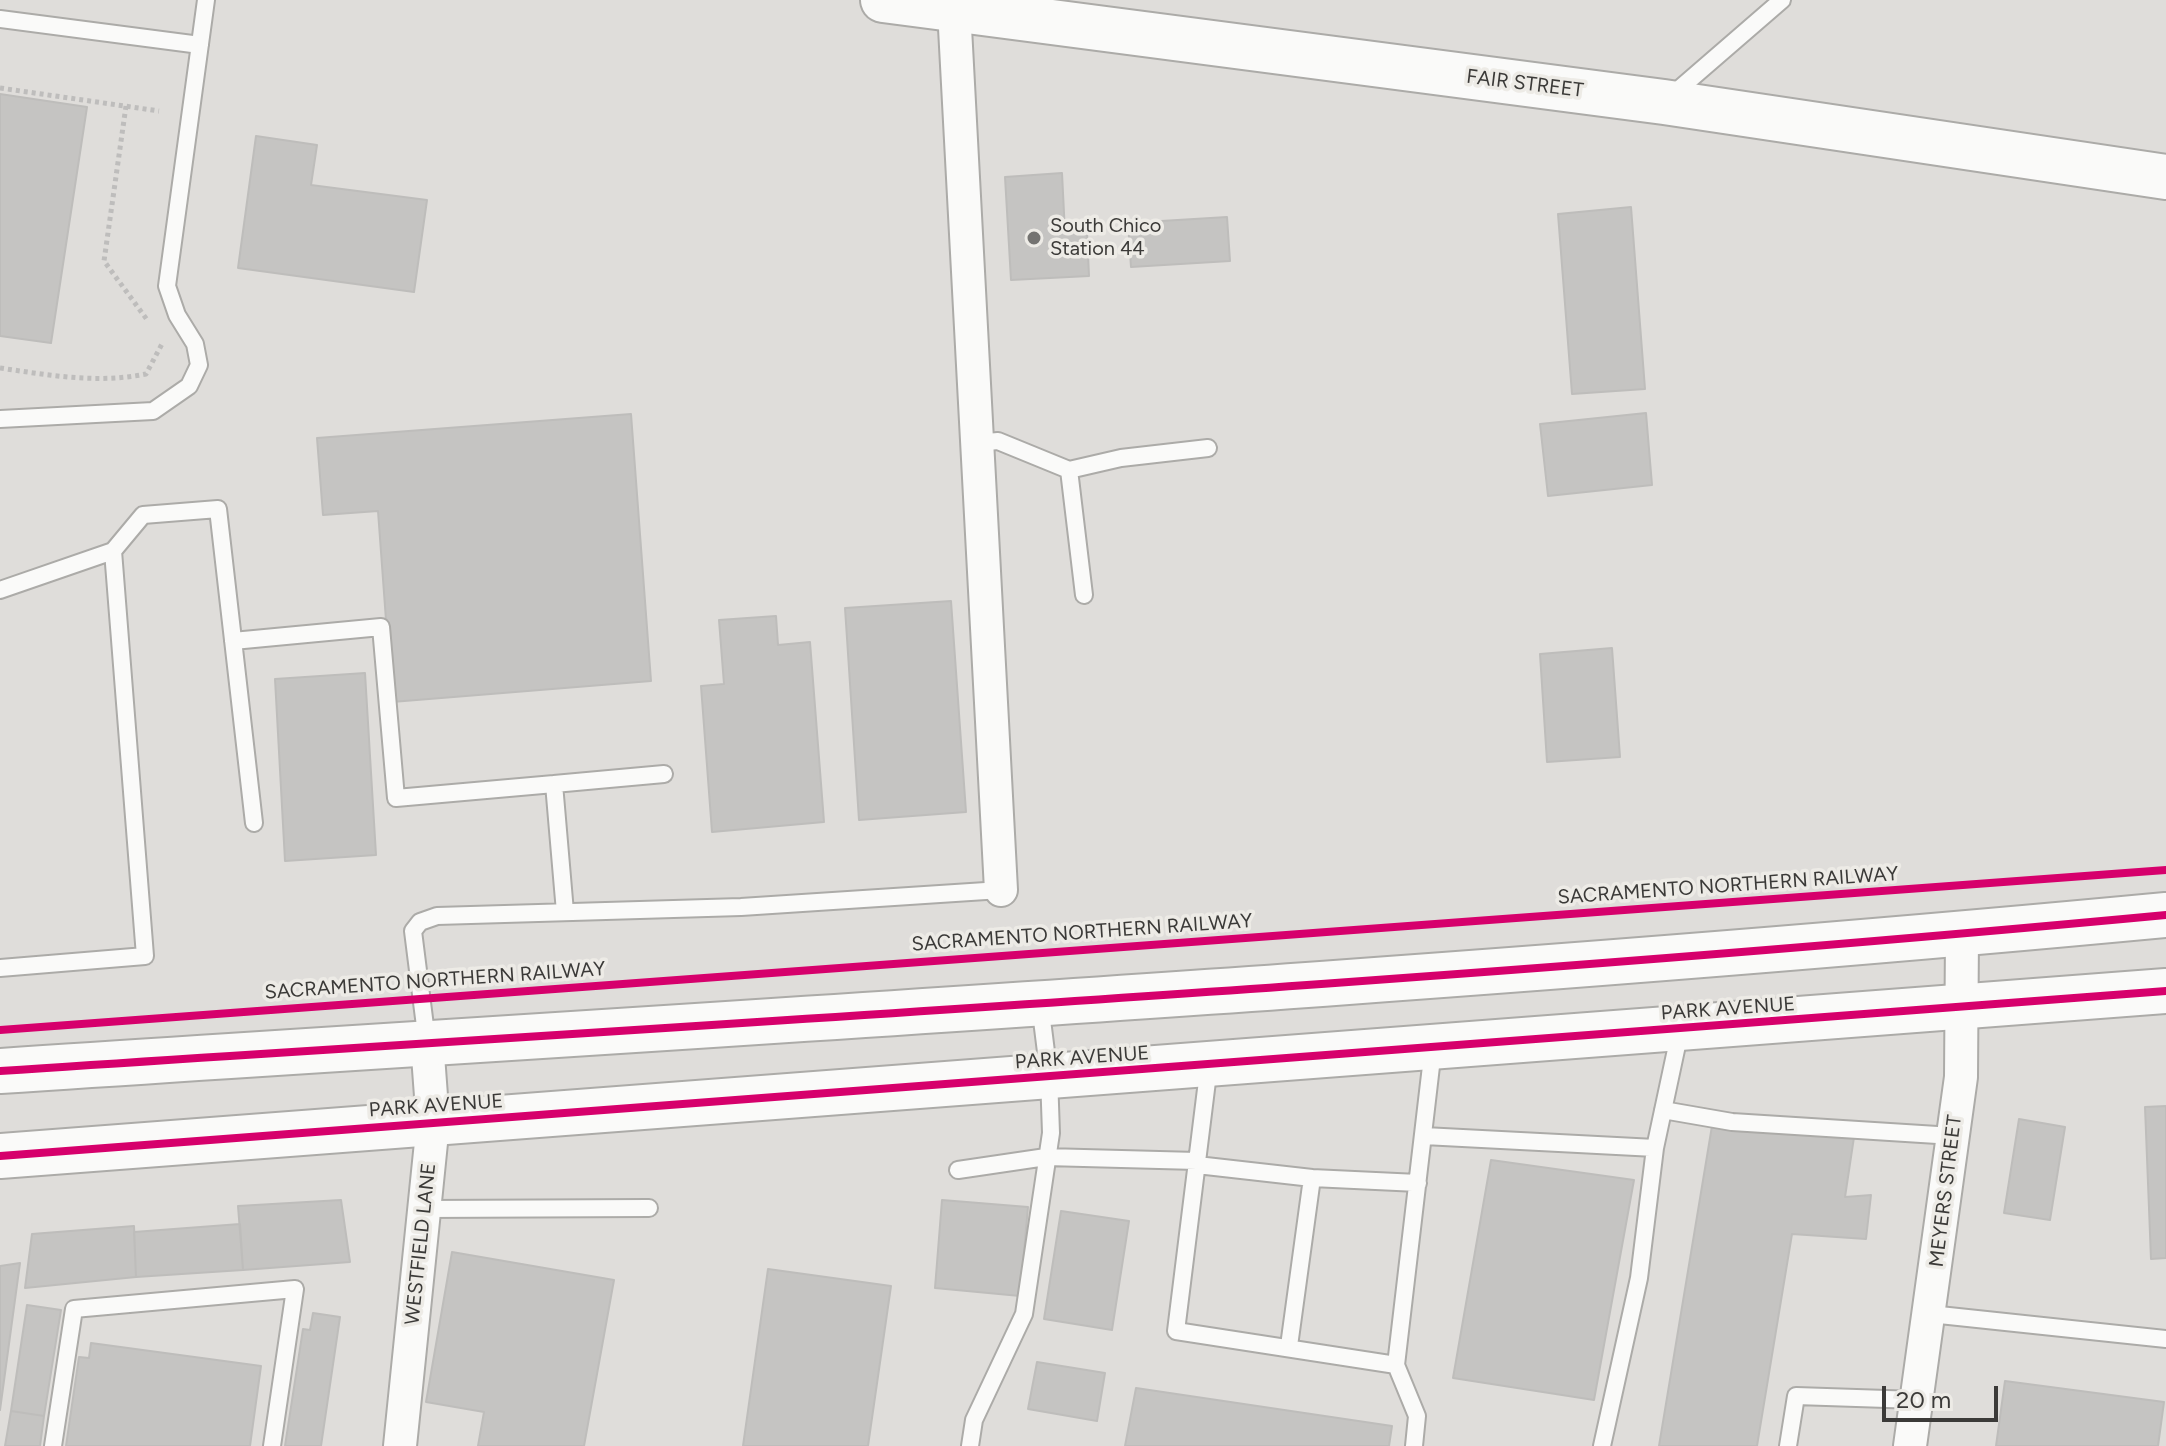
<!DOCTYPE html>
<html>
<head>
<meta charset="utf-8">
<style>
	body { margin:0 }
	#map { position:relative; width:2166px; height:1446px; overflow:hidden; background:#dfddda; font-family:Figtree,sans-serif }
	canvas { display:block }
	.scale { position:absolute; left:1882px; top:1386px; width:116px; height:36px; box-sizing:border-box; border:4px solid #3b3a38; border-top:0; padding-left:10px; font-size:24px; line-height:28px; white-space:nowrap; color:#3b3a38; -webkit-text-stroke:6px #edebe6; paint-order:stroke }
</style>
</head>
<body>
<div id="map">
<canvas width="2166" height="1446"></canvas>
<div class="scale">20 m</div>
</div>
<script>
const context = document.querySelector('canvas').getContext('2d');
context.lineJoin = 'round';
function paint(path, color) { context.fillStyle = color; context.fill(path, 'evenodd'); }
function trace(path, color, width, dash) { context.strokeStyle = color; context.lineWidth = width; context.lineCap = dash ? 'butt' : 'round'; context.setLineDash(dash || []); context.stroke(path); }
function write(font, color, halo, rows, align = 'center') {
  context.font = font + ' Figtree,sans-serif'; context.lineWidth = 7; context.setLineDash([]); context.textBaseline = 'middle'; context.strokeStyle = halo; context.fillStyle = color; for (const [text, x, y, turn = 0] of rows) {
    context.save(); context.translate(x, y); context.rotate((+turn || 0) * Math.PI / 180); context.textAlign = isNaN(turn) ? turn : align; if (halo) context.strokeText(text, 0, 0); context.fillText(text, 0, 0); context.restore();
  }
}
const building = new Path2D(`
	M0,94l87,13 -36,236 -51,-7z
	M256,136l61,9 -6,40 116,15 -13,92 -176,-24z
	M1062,173l3,60 22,-1 2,44 -78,4 -6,-103z
	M1631,207l14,182 -73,5 -14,-180z
	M1227,217l3,44 -99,6 -3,-44z
	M1646,413l6,72 -104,11 -8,-72z
	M631,414l20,267 -259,21 -14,-191 -55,4 -6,-77z
	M951,601l15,211 -107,8 -14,-212z
	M776,616l2,29 32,-3 14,180 -112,10 -11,-146 23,-2 -5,-64z
	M1612,648l8,109 -73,5 -7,-108z
	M365,673l11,182 -91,6 -10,-182z
	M2166,1106v152l-15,1 -6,-152z
	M2019,1119l46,8 -15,93 -46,-7z
	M1712,1126l142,11 -9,60 26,-2 -5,44 -74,-5 -35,212h-98z
	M1491,1160l143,20 -40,220 -141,-22z
	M341,1200l9,62 -107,8 -5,-64z
	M942,1200l86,7 -8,89 -85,-8z
	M1061,1211l68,10 -17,109 -68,-11z
	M240,1224l3,46 -107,7 -2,-45z
	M134,1226l2,51 -111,11 7,-54z
	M452,1252l162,28 -30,166h-106l6,-34 -58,-10z
	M20,1263l-20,147v-144z
	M768,1269l123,17 -23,160h-125z
	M27,1305l34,5 -17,106 -33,-5z
	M313,1313l27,4 -19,129h-36l18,-117 7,1z
	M91,1343l170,23 -11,80h-184l13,-89 10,1z
	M1037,1362l68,11 -8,48 -69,-12z
	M2005,1381l159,21 -6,44h-162z
	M1136,1388l256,38 -3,20h-264z
	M11,1411l33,5 -4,30h-35z`);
paint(building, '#c5c4c2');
trace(building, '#bebdbb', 2);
const lane = new Path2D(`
	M0,19l200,26
	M1671,96l111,-96
	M0,419l153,-8 36,-25 10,-21 -4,-21 -18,-29 -10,-29 39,-286
	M976,443l22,-2 71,29 15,125
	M1069,470l52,-12 87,-10
	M113,551l30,-36 75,-6 36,314
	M0,590l113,-39 32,405 -145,12
	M233,641l148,-14 15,171 158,-14
	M565,912l-11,-128 110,-10
	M427,1042l-14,-111 7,-9 17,-6 304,-9 260,-17
	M1209,1065l-33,266 220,34 37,-316
	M1663,1110l69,12 221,14
	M1424,1136l231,12
	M1197,1165l115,13
	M958,1170l88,-13 151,4
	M424,1209l225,-1
	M1930,1314l236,25
	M1289,1346l23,-168 106,5
	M1396,1365l21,51 -3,30
	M53,1446l21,-137 221,-20 -23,157
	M970,1446l4,-26 50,-106 27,-181 -2,-57 -9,-72
	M1602,1446l37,-168 16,-130 25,-117
	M1788,1446l8,-50 121,4`);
const street = new Path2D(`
	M954,9l47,881
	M400,1446l33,-323 -6,-81
	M1910,1446l51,-369 1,-142`);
const secondary = new Path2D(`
	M883,0l781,102 502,75
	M0,1071c722,-48 1445,-88 2166,-156
	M0,1156l2166,-165`);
trace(lane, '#acaba8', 20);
trace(street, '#acaba8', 36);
trace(secondary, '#acaba8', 48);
trace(new Path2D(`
	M0,88l159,23
	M126,106l-22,155 44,60
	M0,368c48,7 97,16 146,6l17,-32`), '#bebdbc', 5, [4, 4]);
trace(lane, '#fafaf9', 16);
trace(street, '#fafaf9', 32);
trace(secondary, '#fafaf9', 44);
trace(new Path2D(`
	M0,1030l2166,-160
	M0,1071c722,-48 1445,-88 2166,-156
	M0,1156l2166,-165`), '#d6006c', 8);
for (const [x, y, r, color] of [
	[1034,238,8,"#747371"]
]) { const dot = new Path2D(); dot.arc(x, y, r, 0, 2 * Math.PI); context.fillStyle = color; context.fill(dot); trace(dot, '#edebe6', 3); }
write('20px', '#3b3a38', '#edebe6', [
	["FAIR STREET",1525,84,7],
	["SACRAMENTO NORTHERN RAILWAY",1728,886,-4],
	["SACRAMENTO NORTHERN RAILWAY",1082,933,-4],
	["SACRAMENTO NORTHERN RAILWAY",435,981,-4],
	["PARK AVENUE",1728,1009,-4],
	["PARK AVENUE",1082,1058,-4],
	["PARK AVENUE",436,1106,-4],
	["MEYERS STREET",1946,1191,-83],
	["WESTFIELD LANE",421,1244,-84]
]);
write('20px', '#3b3a38', '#edebe6', [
	["South Chico",1050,226],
	["Station 44",1050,249]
], 'left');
</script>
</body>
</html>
